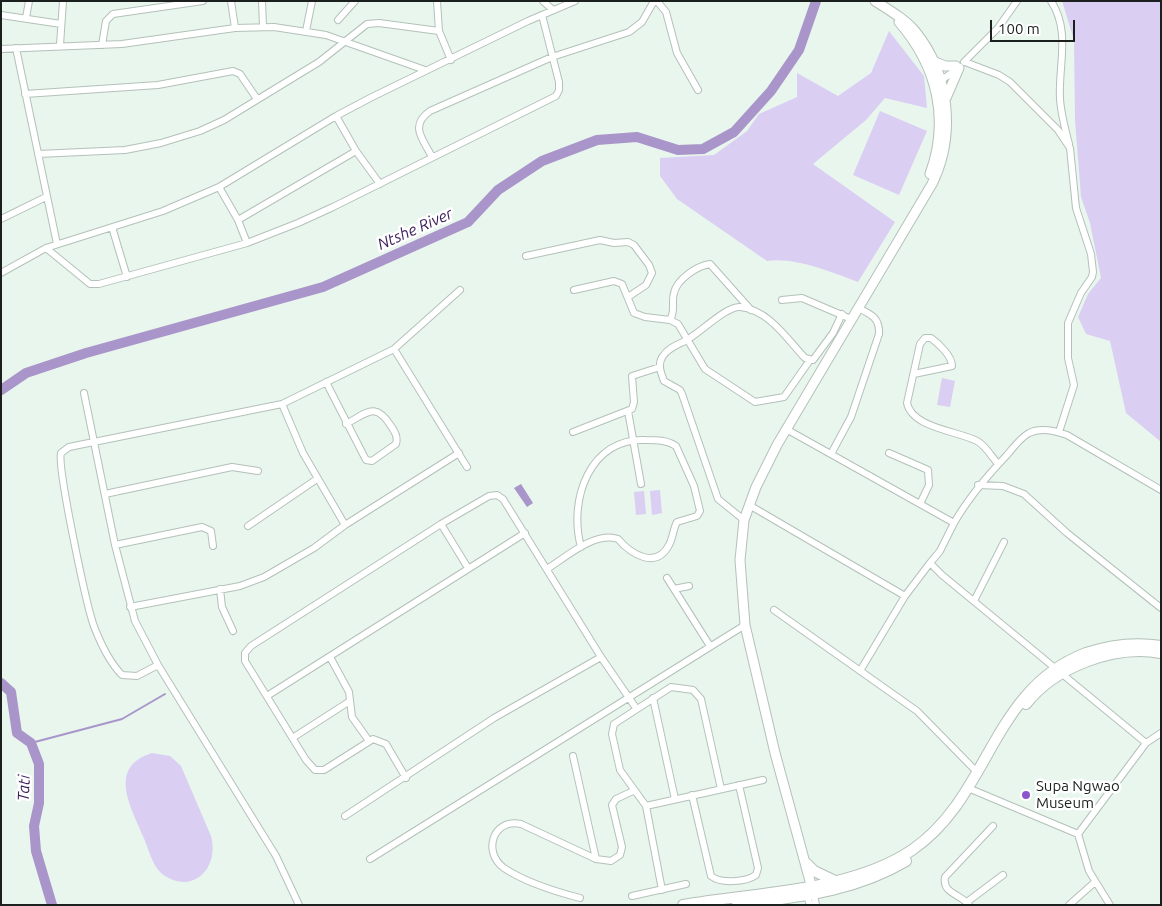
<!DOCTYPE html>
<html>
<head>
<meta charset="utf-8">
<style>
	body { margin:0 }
	#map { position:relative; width:1162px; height:906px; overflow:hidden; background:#e8f6ee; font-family:Ubuntu,sans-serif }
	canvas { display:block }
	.frame { position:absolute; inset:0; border:2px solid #1b1f1d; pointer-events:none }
	.scale { position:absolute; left:990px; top:20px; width:85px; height:22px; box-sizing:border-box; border:2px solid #1b1f1d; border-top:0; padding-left:6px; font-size:15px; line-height:18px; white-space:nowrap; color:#1b1f1d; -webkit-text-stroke:4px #fff; paint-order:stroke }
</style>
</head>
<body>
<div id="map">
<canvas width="1162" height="906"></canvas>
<div class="frame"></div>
<div class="scale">100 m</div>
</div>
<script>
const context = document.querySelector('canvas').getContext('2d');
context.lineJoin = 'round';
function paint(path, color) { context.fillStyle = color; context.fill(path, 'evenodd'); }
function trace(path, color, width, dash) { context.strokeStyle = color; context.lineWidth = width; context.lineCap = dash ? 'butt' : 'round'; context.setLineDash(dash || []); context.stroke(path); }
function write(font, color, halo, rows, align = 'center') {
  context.font = font + ' Ubuntu,sans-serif'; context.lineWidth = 5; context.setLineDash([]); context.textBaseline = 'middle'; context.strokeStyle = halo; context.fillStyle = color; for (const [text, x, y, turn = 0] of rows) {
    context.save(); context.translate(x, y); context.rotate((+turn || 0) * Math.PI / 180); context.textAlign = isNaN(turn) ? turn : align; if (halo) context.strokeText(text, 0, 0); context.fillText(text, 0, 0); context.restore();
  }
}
paint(new Path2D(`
	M1062,1h99v441l-35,-29 -16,-72 -24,-7 -8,-17 10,-23 13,-16 -11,-55 -9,-26 -6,-77 -1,-80z
	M889,31l35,45 3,32 -42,-10 -19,22 -53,44 82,58 -37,60c-27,-10 -62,-25 -91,-21l-90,-62 -17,-23v-18l54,-3 33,-24 12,-17 38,-17v-24l41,23 33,-23z
	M880,111l47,20 -28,64 -46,-20z
	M942,378l13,3 -5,26 -13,-2z
	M660,490l2,23 -10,2 -2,-24z
	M644,491l2,23 -10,1 -2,-23z
	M152,753l18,3 11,10 30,70c9,33 -20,61 -50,37 -9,-8 -13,-26 -18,-37 -12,-29 -36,-69 9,-83z`), '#dbcef3');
paint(new Path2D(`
	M521,484l12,19 -6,4 -13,-19z`), '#a995c9');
trace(new Path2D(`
	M31,743l91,-24 43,-25`), '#a995c9', 2);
trace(new Path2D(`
	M1,390l25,-17 60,-20 237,-66 145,-65 30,-32 44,-29 55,-21 40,-3 41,13 25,-1 31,-17 37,-41 28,-41 17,-49
	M1,683l10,9 6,41 14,10 8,21v39l-5,23 2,25 16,54`), '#a995c9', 10);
const street = new Path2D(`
	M231,1l4,27
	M262,1l1,25
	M437,1l2,30 12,29
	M543,1l10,9
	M657,1l9,11 11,41 21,37
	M1051,1c20,30 7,65 9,98 1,15 5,30 9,45
	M1,15l60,9
	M26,18l3,-17
	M338,20l17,-19
	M306,31l6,-30
	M60,45l3,-44
	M102,45l4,-24 7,-7 90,-13
	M16,48l41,196
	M1,49l121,-5 113,-16 39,-1 52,8 99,35
	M964,62l34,-34 19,-27
	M965,62l34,13 11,7 48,48 12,18 6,60 15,46 2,18 -1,5 -11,16 -13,30v35l6,27 -15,47
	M939,82l18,-13
	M25,94l133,-9 75,-14 7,3 17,25
	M336,116l20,35 24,33
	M38,154l87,-4 36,-7 39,-12 24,-11 95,-58 48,-38 12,-1 60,8
	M432,157c-9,-18 -23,-31 -2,-46l122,-54 77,-25 13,-10 12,-21
	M219,187l19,33 9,23
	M1,219l45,-22
	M238,220l118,-69
	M112,227l15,50
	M46,248l44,36h9l148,-41 51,-20 35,-16 223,-111 3,-6v-8l-17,-67
	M526,256l74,-16 14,3 14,-1 6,3 15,20 3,8 -6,12 -18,12
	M1,273l45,-25 117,-37 56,-24 117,-71 36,-19 156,-76 47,-20
	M574,290l40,-9 8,3 12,29 11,4 25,3 8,4 27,45 50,33 29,-5 26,-37
	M782,300l20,-2 49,21
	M670,320c6,-10 1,-17 4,-27 3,-14 23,-27 36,-29l41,46
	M394,349l73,118
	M914,374l38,-8c0,-10 -13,-22 -21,-28h-6l-5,6 -13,59c5,25 51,28 70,38 8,4 15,16 21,23
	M326,382l40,78 6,1 24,-17c2,-7 -1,-12 -5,-18 -16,-25 -24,-13 -45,-2
	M84,393l31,152 20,76 23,44 118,191 23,49
	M282,404l21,49 42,72
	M628,411l13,73
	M786,429l168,94 -14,28 -10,12 12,12 204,168
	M573,432l59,-23 2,-7 -2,-26 28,-9
	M889,453l39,17 1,15 -9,19
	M831,454l20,-37 28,-83c1,-16 -8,-20 -21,-26
	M978,485l25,1 21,8 43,39 94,75
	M105,494l127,-27 26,4
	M749,505l156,91
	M744,520l-26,-21 -36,-105 -2,-4 -16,-9c-3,-8 -7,-17 -1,-25 5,-8 14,-11 22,-15 14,-7 41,-35 55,-34 29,3 46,31 65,51l8,2 20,-27 9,-19
	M954,523c15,-26 32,-46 53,-68 6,-7 13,-17 22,-22 12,-6 27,-2 38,2l94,55
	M441,524l27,44
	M248,526l69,-47
	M115,545l87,-18 9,4 2,15
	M547,569c19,-12 48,-38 71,-30 13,15 38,31 51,6 4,-7 4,-16 8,-23l20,-6 3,-5 -6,-25 -18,-40c-9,-6 -19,-6 -30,-6 -56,-3 -78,60 -65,107
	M667,578l43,68
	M220,589l2,18 11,24
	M674,589l15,-3
	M974,601l30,-59
	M130,607l110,-21 24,-9 50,-29 31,-23 114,-72
	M774,610l143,101 60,61
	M330,657l19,35 3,25 17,24
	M158,665l-21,11 -15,-1c-12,-12 -21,-31 -27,-46 -8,-19 -38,-163 -34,-176l8,-6 213,-43 112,-55 66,-59
	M860,671l45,-75 25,-33
	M267,696l258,-163
	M653,698l22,101
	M294,737l56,-36
	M573,756l23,103
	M406,778l-20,-34 -13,-5 -49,31h-9l-9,-10 -61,-99v-8l6,-7 190,-122 48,-28 8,-1 6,4 98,158 35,51
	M968,788l110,46
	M692,795l19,81c10,8 35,6 45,-1l2,-7 -19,-83
	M646,806l117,-26
	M345,816l149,-98 107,-61
	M370,859l375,-234
	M662,890l-16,-84 -26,-36 -8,-36 2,-10 57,-37 22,3 8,9 20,90
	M814,895l2,10
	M632,896l54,-12
	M807,896l3,9
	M580,898c-23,-6 -57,-17 -76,-30 -22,-16 -11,-50 17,-44l75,35 15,2 9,-6 2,-8 -10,-42 4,-6 17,-8
	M967,902l36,-27
	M969,905c-8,-11 -27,-11 -24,-28l48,-51
	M1069,905l26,-23
	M1110,905l-21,-34 -11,-37 68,-91 15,-10`);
const secondary = new Path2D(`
	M899,22c38,44 51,97 31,152
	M933,61l12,5h11
	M946,98l13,-30
	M813,892l-38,-139 -30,-128 -5,-65 4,-40 12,-33 21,-42 155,-261c24,-49 18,-110 -17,-153 -10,-12 -26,-21 -40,-30`);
const primary = new Path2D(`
	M1026,704c29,-37 89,-60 135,-51
	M807,864l7,7 19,9
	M683,905c72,-13 167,-13 229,-55 78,-53 79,-161 174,-197 24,-8 50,-11 75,-7
	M737,905c60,-8 117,-13 169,-44`);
trace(street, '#b4c1b9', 8);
trace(secondary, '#b4c1b9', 11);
trace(primary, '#b4c1b9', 12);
trace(street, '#fff', 6);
trace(secondary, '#fff', 9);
trace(primary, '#fff', 10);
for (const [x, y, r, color] of [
	[1026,795,5,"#8d56ce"]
]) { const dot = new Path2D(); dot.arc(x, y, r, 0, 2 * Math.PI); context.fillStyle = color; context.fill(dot); trace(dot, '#fff', 2); }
write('15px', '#1b1f1d', '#fff', [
	["Supa Ngwao",1036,786],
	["Museum",1036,803]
], 'left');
write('italic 16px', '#3b1e5c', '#fff', [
	["Ntshe River",415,229,-24],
	["Tati",24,788,-88]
]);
</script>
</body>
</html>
